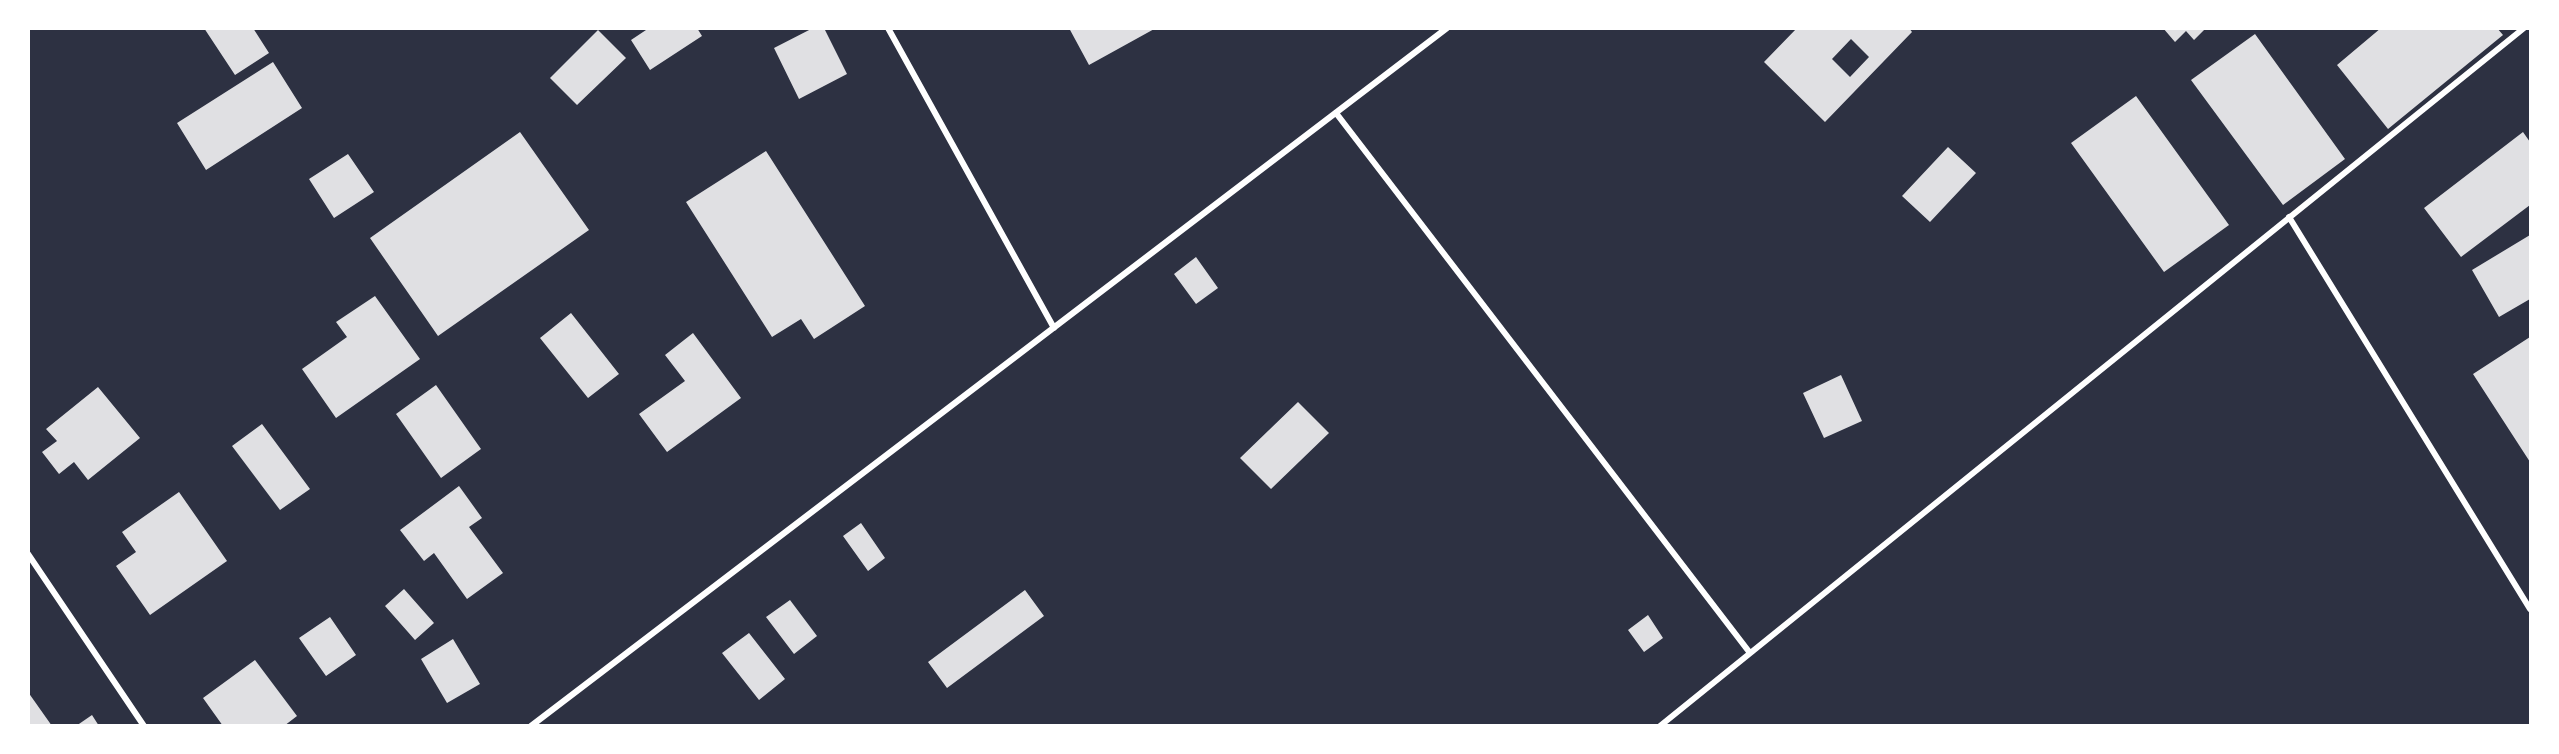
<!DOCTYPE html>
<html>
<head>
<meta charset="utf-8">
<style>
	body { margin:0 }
	#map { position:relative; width:2559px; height:754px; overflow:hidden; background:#2d3142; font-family:"Fira Sans Condensed",sans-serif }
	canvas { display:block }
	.frame { position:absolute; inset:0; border:30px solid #fff; pointer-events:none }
</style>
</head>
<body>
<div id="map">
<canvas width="2559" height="754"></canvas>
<div class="frame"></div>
</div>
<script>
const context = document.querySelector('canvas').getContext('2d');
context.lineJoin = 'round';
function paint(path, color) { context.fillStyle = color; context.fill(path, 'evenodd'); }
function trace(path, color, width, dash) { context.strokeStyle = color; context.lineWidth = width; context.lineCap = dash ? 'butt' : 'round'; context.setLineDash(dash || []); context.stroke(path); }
paint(new Path2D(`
	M204,28h49l16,25 -34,22z
	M649,28h48l5,8 -52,34 -19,-30z
	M813,28h11l23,46 -48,25 -25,-51z
	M1069,28h87l-67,37z
	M1797,28h112l3,4 -87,90 -61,-60zM1851,39l18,18 -19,20 -18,-18z
	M2163,28h43l-12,12 -8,-9 -11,11z
	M2381,28h116l6,7 -115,94 -51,-64z
	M598,30l28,28 -49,47 -27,-27z
	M2255,34l90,125 -62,46 -92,-125z
	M273,62l29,46 -96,62 -29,-47z
	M2136,96l93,129 -65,47 -93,-129z
	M520,132l69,98 -151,106 -68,-98z
	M2523,132l7,10v63l-69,52 -37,-49z
	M1948,147l28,26 -46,49 -28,-26z
	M766,151l99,155 -51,33 -13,-20 -29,18 -86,-135z
	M348,154l26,38 -40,26 -25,-39z
	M2530,235v64l-31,18 -27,-47z
	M1196,257l22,31 -22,16 -22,-30z
	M375,296l45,63 -84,59 -34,-49 45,-32 -11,-15z
	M571,313l48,61 -31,24 -48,-60z
	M693,333l48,65 -74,54 -28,-38 46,-33 -20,-26z
	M2530,337v125l-57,-88z
	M1841,375l21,46 -38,17 -21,-45z
	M436,385l45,64 -40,29 -45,-64z
	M98,387l42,51 -52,42 -14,-18 -15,12 -17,-22 15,-11 -11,-12z
	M1298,402l31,31 -58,56 -31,-31z
	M262,424l48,65 -30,21 -48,-64z
	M459,486l23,32 -13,9 34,46 -36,26 -33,-46 -10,8 -24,-31z
	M179,492l48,69 -77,54 -34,-49 20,-14 -14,-20z
	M861,523l24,35 -17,13 -25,-35z
	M404,589l30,34 -19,17 -30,-34z
	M1025,590l19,26 -97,72 -19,-26z
	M790,600l27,36 -23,18 -28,-37z
	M1648,615l15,23 -19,14 -16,-22z
	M330,617l26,38 -30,21 -27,-38z
	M749,633l36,46 -26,21 -37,-47z
	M453,639l27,45 -33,19 -26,-44z
	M255,660l42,56 -13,10h-61l-20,-28z
	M28,692l24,34h-24z
	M92,715l7,11h-23z`), '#e0e0e3');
trace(new Path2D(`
	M888,28l166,300
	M1336,113l414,540
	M2289,217l241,392
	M28,554l116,172
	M531,726l916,-698
	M1660,726l864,-698`), '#fff', 6);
</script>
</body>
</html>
